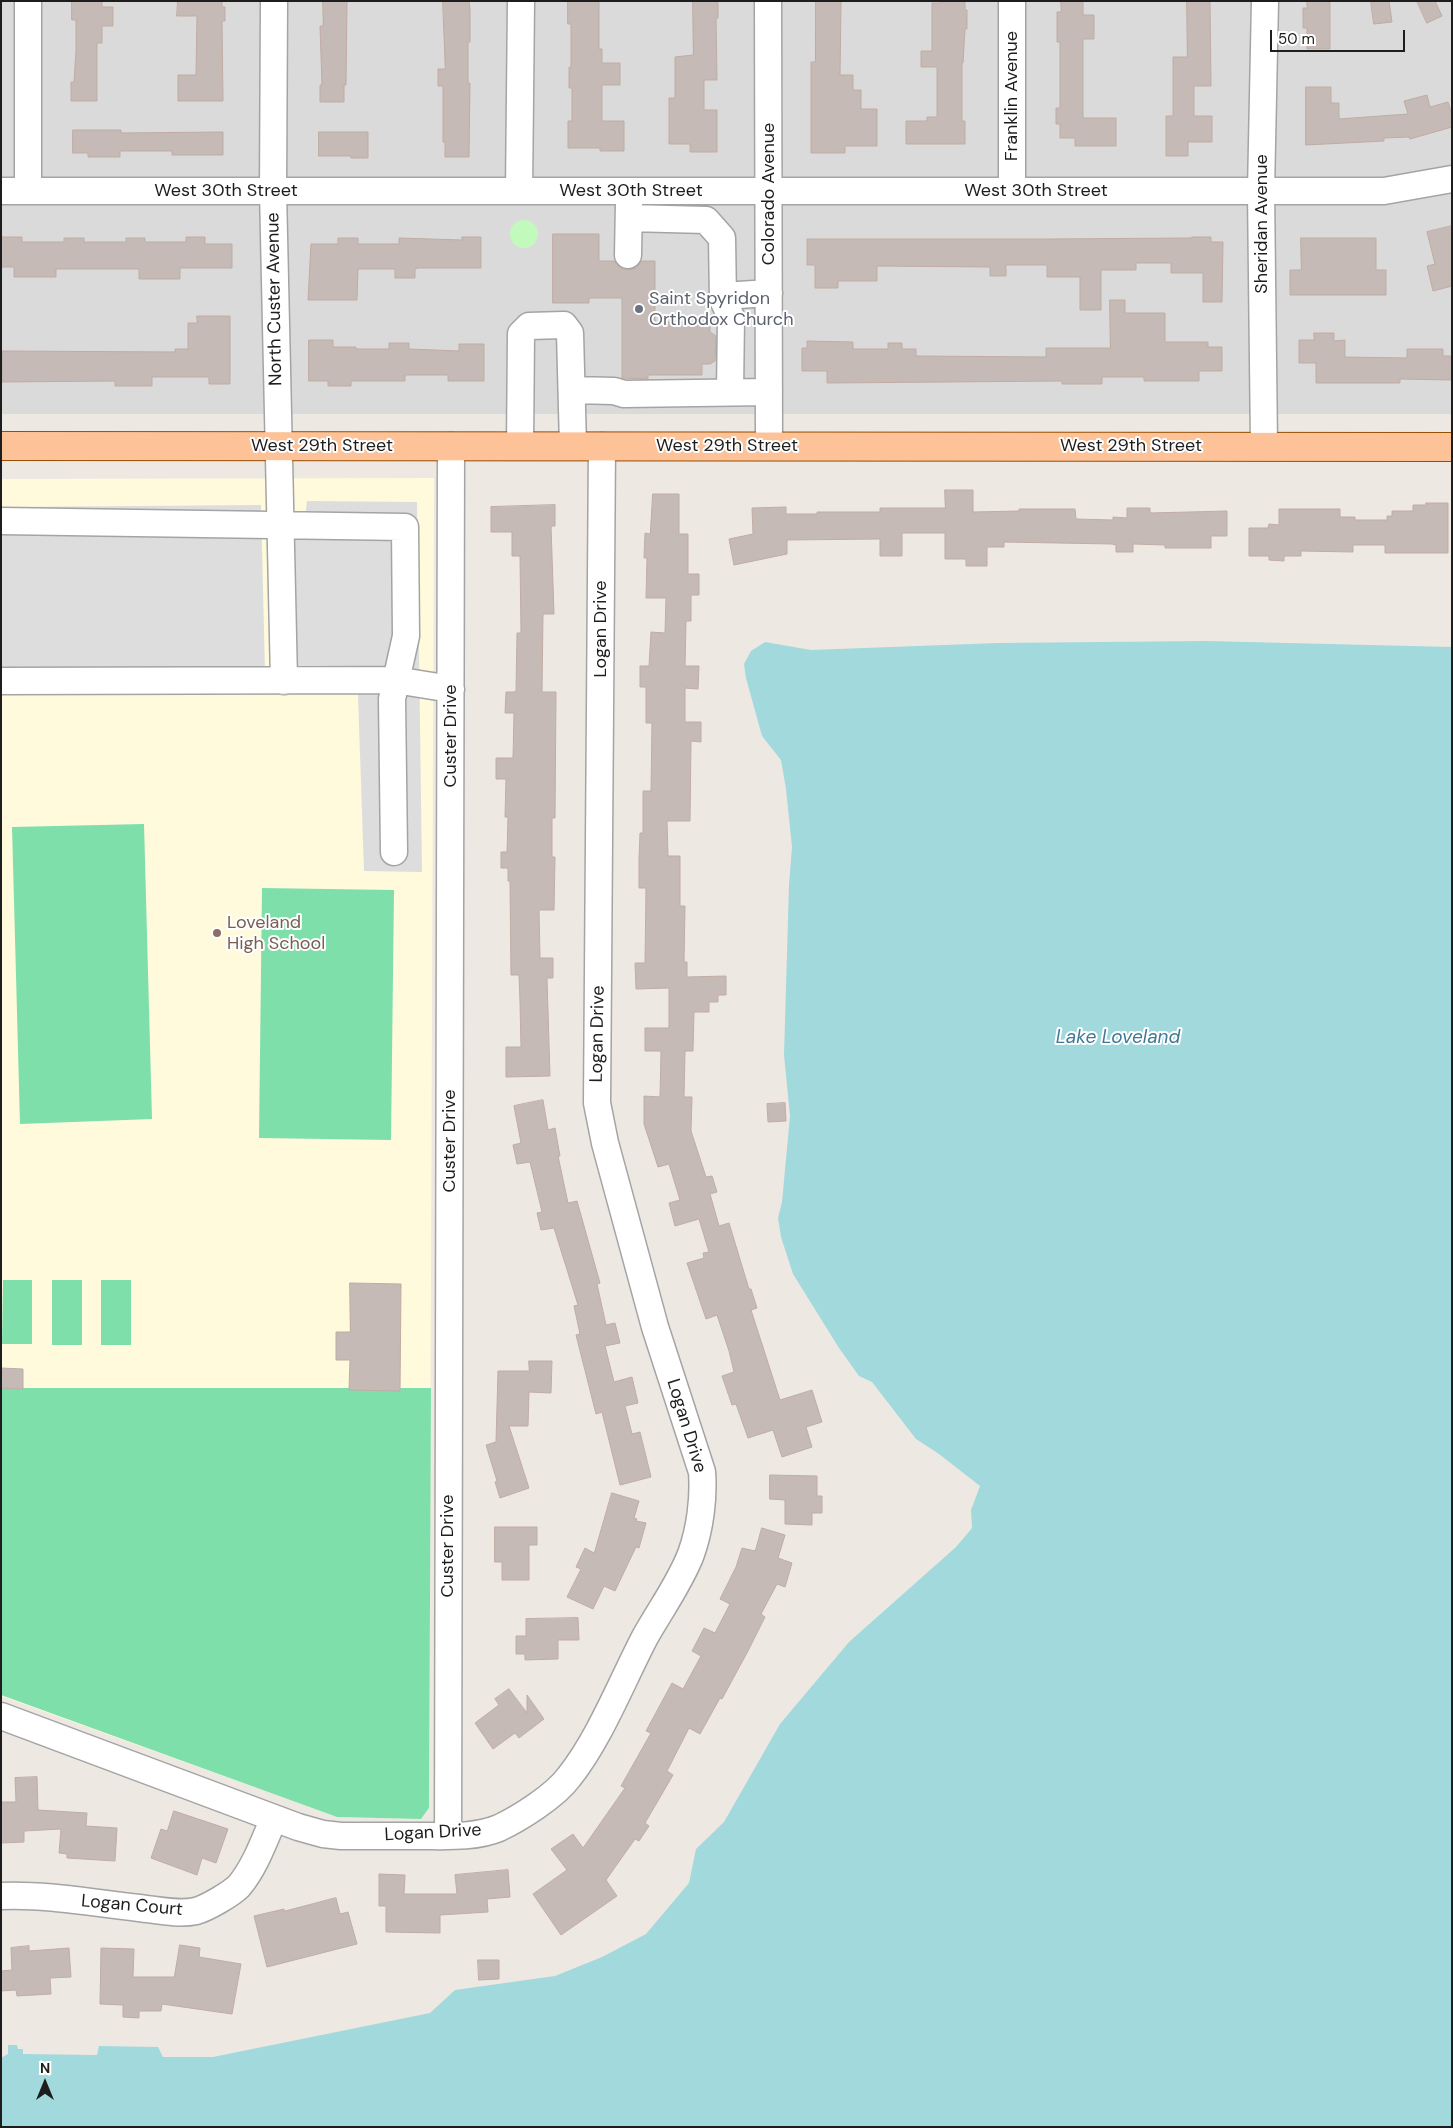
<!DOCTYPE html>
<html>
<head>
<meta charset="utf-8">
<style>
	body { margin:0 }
	#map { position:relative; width:1453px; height:2128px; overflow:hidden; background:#eee8e2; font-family:"DM Sans",sans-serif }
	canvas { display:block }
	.frame { position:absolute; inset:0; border:2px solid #1d1d1d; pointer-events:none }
	.north { position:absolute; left:20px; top:2058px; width:50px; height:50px; -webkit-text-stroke:4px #fff; paint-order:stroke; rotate:0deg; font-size:14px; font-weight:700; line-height:20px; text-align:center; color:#1d1d1d }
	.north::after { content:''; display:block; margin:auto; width:18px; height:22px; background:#1d1d1d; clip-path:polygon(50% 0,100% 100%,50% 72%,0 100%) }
	.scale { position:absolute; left:1270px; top:30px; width:135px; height:22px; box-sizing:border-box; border:2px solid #1d1d1d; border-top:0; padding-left:6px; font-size:15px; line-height:18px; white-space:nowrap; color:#1d1d1d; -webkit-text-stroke:4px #fff; paint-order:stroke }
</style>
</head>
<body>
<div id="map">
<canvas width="1453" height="2128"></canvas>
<div class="frame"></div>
<div class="north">N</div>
<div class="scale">50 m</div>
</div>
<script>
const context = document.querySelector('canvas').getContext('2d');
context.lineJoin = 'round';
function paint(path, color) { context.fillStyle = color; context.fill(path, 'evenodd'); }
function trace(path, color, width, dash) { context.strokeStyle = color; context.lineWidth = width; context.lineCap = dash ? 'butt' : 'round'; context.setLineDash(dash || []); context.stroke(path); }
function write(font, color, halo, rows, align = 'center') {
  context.font = font + ' "DM Sans",sans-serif'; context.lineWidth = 4; context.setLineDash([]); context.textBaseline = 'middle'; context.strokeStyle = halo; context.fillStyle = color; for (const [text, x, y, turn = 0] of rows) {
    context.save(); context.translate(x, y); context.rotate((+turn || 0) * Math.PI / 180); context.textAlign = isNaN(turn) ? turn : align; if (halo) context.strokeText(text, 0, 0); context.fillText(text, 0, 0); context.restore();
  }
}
paint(new Path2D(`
	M1,1h1451v413h-1451z`), '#dbdada');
paint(new Path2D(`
	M434,478l-5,1330 -8,11 -84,-2 -336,-121v-1217z`), '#fffadb');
paint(new Path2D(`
	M510 234a14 14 0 1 1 28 0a14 14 0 1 1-28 0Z`), '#c2fabd');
paint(new Path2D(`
	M144,824l8,295 -132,5 -8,-297z
	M262,888l132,2 -3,250 -132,-2z
	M3,1280h29v64h-30z
	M52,1280h30v65h-30z
	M101,1280h30v65h-30z
	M1,1388h430l-2,420 -8,11 -84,-2 -336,-122z`), '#7edfab');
paint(new Path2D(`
	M307,501l110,1 5,370 -58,-1 -7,-205 -64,-1 -1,-142 13,-4z
	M261,505l4,167h-264v-165z`), '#ddd');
paint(new Path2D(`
	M1206,641l246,6v1480h-1451v-69l7,-4v-9h9l1,4h5v5l74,1 2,-9 59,1 5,10h50l217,-44 25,-23 100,-14 47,-19 44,-23 43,-51 7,-34 28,-27 56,-98 69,-82 107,-95 16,-19 -1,-18 9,-24 -41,-32 -23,-15 -44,-57 -13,-6 -20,-28 -46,-74 -12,-37 -3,-19 4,-16 8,-86 -6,-61 5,-170 3,-38 -6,-58 -5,-29 -19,-24 -16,-58 -2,-14 7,-13 14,-9 46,8 187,-7z`), '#a1d9dd');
const building = new Path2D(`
	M72,1h30v6h11v19h-11v17h-5v58h-26v-19h3l2,-31v-31h-4z
	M178,1h44v6h3v14h-3l1,80h-45v-26h18l1,-59h-20z
	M323,1h24l-1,84h-2v17h-24v-17h2l-2,-59h3z
	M443,1h26l1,8v33h-2v41h2l-1,74h-24v-15h-2v-56h-5v-17h7z
	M568,1h31v48h3v14h18v22h-18v36h22v30h-24v-3h-32v-27h4v-33h-3v-21h2v-43h-3z
	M693,1h25v17h-2l1,62h-13v30h13v42h-27v-8h-21v-46h6v-41l18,-2z
	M816,1h25l-1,74h13v15h8v19h16v37h-32v7h-34v-91h4z
	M940,1h25v9h2v19h-2l-2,34h-1v58h3v23h-59v-23h21v-4h10v-50h-16v-16h11v-48h8z
	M1061,1h22v14h11v24h-11v79h33v28h-41v-8h-15v-14h-4v-16h4v-66h-3v-30h4z
	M1187,1h23l1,85h-17v30h18v26h-24v14h-22v-40h7v-59h14z
	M1307,1h23v48h-23v-21h-4v-20h4z
	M1371,1h18l3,21 -18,2z
	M1417,1h18l7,15 -15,7z
	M1306,87h25v16h8v16l69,-5 -4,-13 23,-6 3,12 18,-5 4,13v12l-42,12 -1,-2 -25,1v3l-78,4z
	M73,130h48v3l102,-1v23h-51v-4h-52v6h-32v-4h-15z
	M319,132h49v26h-17v-2h-32z
	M1452,226v60l-19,5 -6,-25 8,-2 -8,-32z
	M553,234h46v27h15l6,7 7,2 9,-2 6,-7h13v61h55v10l6,4 -1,25 -5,3h-8v11h-54v4l-26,-1v-80h-33v5h-36z
	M1,237h21v5h42v-4h20v4h42v-4h19v4h41v-5h19v7h27v24h-52v11h-41v-10h-83v8h-42v-10h-13z
	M462,237h19v31h-63l-3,1v9h-20v-9h-37l-1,31h-49l3,-56h27v-6h20v6h41v-6l63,2z
	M1192,237h19v5h12l-1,60h-19v-29h-32v-10h-35v7h-35v40h-21v-33h-33v-12h-41v11h-16v-9l-113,-1v15h-39v7h-23v-23h-8v-26h240l145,-1z
	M1301,238h75v32h10v25h-96v-25h11z
	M1110,300h15v13h40v29h43v5h14v24h-23v10h-55v-4h-42v7h-40v-3l-235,2v-12h-25v-23h5v-7l46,1v7h35v-6h14v6h14v7l130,1v-9h64z
	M197,316h33v68h-21v-7h-57v9h-37v-5l-113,1v-31l173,1v-3h13v-26h9z
	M1314,333h20v8l11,-1v17l62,1v-9h36v7h9v24l-52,-1v4h-84v-20h-17v-23h15z
	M309,340h24v7h23v2h33v-6h20v6l50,2v-7h25v37h-36v-6h-43v6h-54v5h-23v-5h-19z
	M945,490h28v22l46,-1v-2h56l1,10 37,1v-3l14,1v-10h23v5l77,-2v25h-16v12h-46v-3l-32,-1v8h-17v-7l-4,-1 -108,-2v5h-17v19h-21v-7h-21v-26h-43v23h-22v-17l-93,1v14l-53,11 -5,-26 24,-5 -1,-26 34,-1v7h31v-2h63v-4h65z
	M653,494h26v40h9v40h11v21h-8v26h-5l-1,45h14l-1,23 -13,-1v34h16v20l-10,-1 -1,80h-23l1,35h12v50h5l-1,56h3v15l39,-1v19h-8v7h-9v10h-15l-1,39h-8l-1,46h8l-1,34 15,46 6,-1 5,16 -7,2 9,32 10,-3 20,66h2l6,19 -6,2 29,90 32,-10 10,32 -16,5 6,20 -30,10 -9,-27 -25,8 -12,-34 -4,1 -10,-29 12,-4 -5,-21 -12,-36 -11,4 -19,-56 17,-5 -1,-5 6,-1 -10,-33 -24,7 -6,-23 11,-3 -11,-36 -11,3 -14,-43v-28l16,1 1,-46h-16v-23h24v-40l-33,1 -1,-26h10l1,-75h-7v-29l1,-26h3v-42h8l1,-68h-6v-36h-6v-21h9l2,-34 14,1 1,-35h-20l1,-40h-3l1,-25 5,1z
	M1426,503h22v50h-63v-8h-32v7l-52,-1v5h-17v5l-15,-1v-4h-20v-28h19l1,-4 10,1v-16h61v8h15v3h32v-4h5v-5h21v-6h13z
	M555,505v21h-4l3,88h-11l-1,78h14l-1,126h-3v39h3l-1,53h-15l1,48h13v20h-6l3,98 -44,1v-30h15l-1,-45 -1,-27h-8l-1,-94h-2v-13h-7v-16h6l1,-35h-3l1,-38h-10v-21h17l1,-45h-9l1,-21h10l1,-59h4l-1,-77h-8v-24h-21v-25z
	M543,1100l5,30 7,-2 5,28h-2l10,47 9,-2 23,82 -3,1 9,41 9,-2 5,20 -15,3 9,36 18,-5 6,26 -13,3 7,28 8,-2 11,45 -31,8 -18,-73 -6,2 -20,-79 4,-1 -6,-28 4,-1 -24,-77 -13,2 -4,-17 5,-1 -12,-50 -13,2 -4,-19 8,-2 -7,-37z
	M785,1103l1,18 -18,1 -1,-18z
	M350,1283l51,1 -1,107 -51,-1 1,-30h-14v-28h14z
	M529,1361h23l-1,32 -22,-1 -1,34h-19l20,62 -29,10 -5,-16 2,-1 -11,-36 10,-3 2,-71h31z
	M1,1368l22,1v20l-22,-1z
	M770,1475l47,1v20h5v17h-10v12l-27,-1v-24l-15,-1z
	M612,1493l27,8 -5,17 3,1 -1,2 10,2 -7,25 -3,-1 -21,44 -11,-5 -11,23 -26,-12 14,-28 -5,-2 9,-19 9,5z
	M495,1527h42v18h-8v35h-27v-18h-7z
	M762,1528l23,7 -7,23 14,5 -7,24 -8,-3 -16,30 4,3 -17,34 -26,48 -2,-1 -20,36 -11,-6 -22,43 6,4 -28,48 4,3 -10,15 -4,-2 -29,41 11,16 -56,39 -28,-41 34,-24 -16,-21 22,-15 10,14 42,-60 -4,-2 30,-53 -5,-2 26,-48 11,6 18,-33 -9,-5 12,-23 11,5 15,-29 -10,-5 16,-32 6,-19 13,3z
	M578,1618l1,22h-21v19l-33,1v-6h-9v-18h10v-17z
	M509,1689l18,24v-18l17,24 -25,19 -4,-5 -22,16 -18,-26 24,-18 -4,-6z
	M37,1777l1,33 49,3 -1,13 31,2 -2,33 -48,-3v-4l-8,-1 2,-24 -37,2v11l-23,1v-41h15l-1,-24z
	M174,1811l54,18 -12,34 -14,-5 -5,17 -46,-17 10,-29 6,2z
	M508,1870l2,27 -23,2 1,13 -48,3v18l-54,-1v-26h-7v-32l26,1 -1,19h53l-2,-19z
	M336,1898l4,16 8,-2 9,32 -90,23 -13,-51 30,-7v2z
	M180,1945l20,3 -1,9 42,7 -9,50 -70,-10 -1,7h-22v7l-16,-1v-12l-23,-1 1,-56 33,1 -1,28h41z
	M29,1946v5l40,-3 2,29 -21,1 1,16 -34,2 -1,-6 -15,1v-20l11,-1 -1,-22z
	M478,1960h21v19l-20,1z`);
paint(building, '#c6bab6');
trace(building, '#c0aca4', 1);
const minor = new Path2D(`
	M28,1v190
	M274,1l-1,190 11,490
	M768,1l1,445
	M1,191h1383l68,-12
	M519,191l2,-190
	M1012,191v-190
	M629,218l77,2 16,18 1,62 8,17 -1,75
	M628,255l1,-53
	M723,296l46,-3
	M572,390l42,1 10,3 145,-2
	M520,446l1,-112 8,-8 35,-1 6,8 3,113
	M1264,446l-3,-255 4,-190
	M1,521l404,6 1,109 -14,63 2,153
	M1,681l394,-1 56,9
	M1,1716l297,111 25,7 18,2c26,0 53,0 79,0 26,0 55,2 79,-8 21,-10 56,-32 70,-51 31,-39 53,-96 76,-140 15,-27 35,-54 46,-83 9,-25 13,-56 11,-82l-47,-145 -50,-184 -8,-40 5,-657
	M448,1836l3,-1390
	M1,1896c46,-2 92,7 138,12 18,2 39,7 57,3 11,-3 35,-17 43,-25 16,-19 25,-45 35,-68`);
const major = new Path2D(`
	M1,446l1451,1`);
trace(minor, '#a4a4a4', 29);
trace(major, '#964e00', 30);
trace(minor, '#fff', 26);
trace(major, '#fdc298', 28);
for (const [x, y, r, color] of [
	[639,309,5,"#6b7280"],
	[217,933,5,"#8d6e63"]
]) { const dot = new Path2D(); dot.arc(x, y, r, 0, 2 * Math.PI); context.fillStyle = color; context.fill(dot); trace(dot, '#fff', 2); }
write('18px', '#1d1d1d', '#fff', [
	["Franklin Avenue",1012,96,-90],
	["West 30th Street",226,191],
	["West 30th Street",631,191],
	["West 30th Street",1036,191],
	["Colorado Avenue",769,194,-90],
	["Sheridan Avenue",1262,224,-90],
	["North Custer Avenue",275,299,-91],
	["West 29th Street",322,446],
	["West 29th Street",727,446],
	["West 29th Street",1131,446],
	["Logan Drive",601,629,-90],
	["Custer Drive",451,736,-90],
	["Logan Drive",598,1034,-89],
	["Custer Drive",450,1141,-90],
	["Logan Drive",686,1426,73],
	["Custer Drive",448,1546,-90],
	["Logan Drive",433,1833,-3],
	["Logan Court",132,1906,5]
]);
write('18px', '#5b616d', '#fff', [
	["Saint Spyridon",649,299],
	["Orthodox Church",649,320]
], 'left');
write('18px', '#785e54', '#fff', [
	["Loveland",227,923],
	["High School",227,944]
], 'left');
write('italic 19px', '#407896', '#fff', [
	["Lake Loveland",1118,1038]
]);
</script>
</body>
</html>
